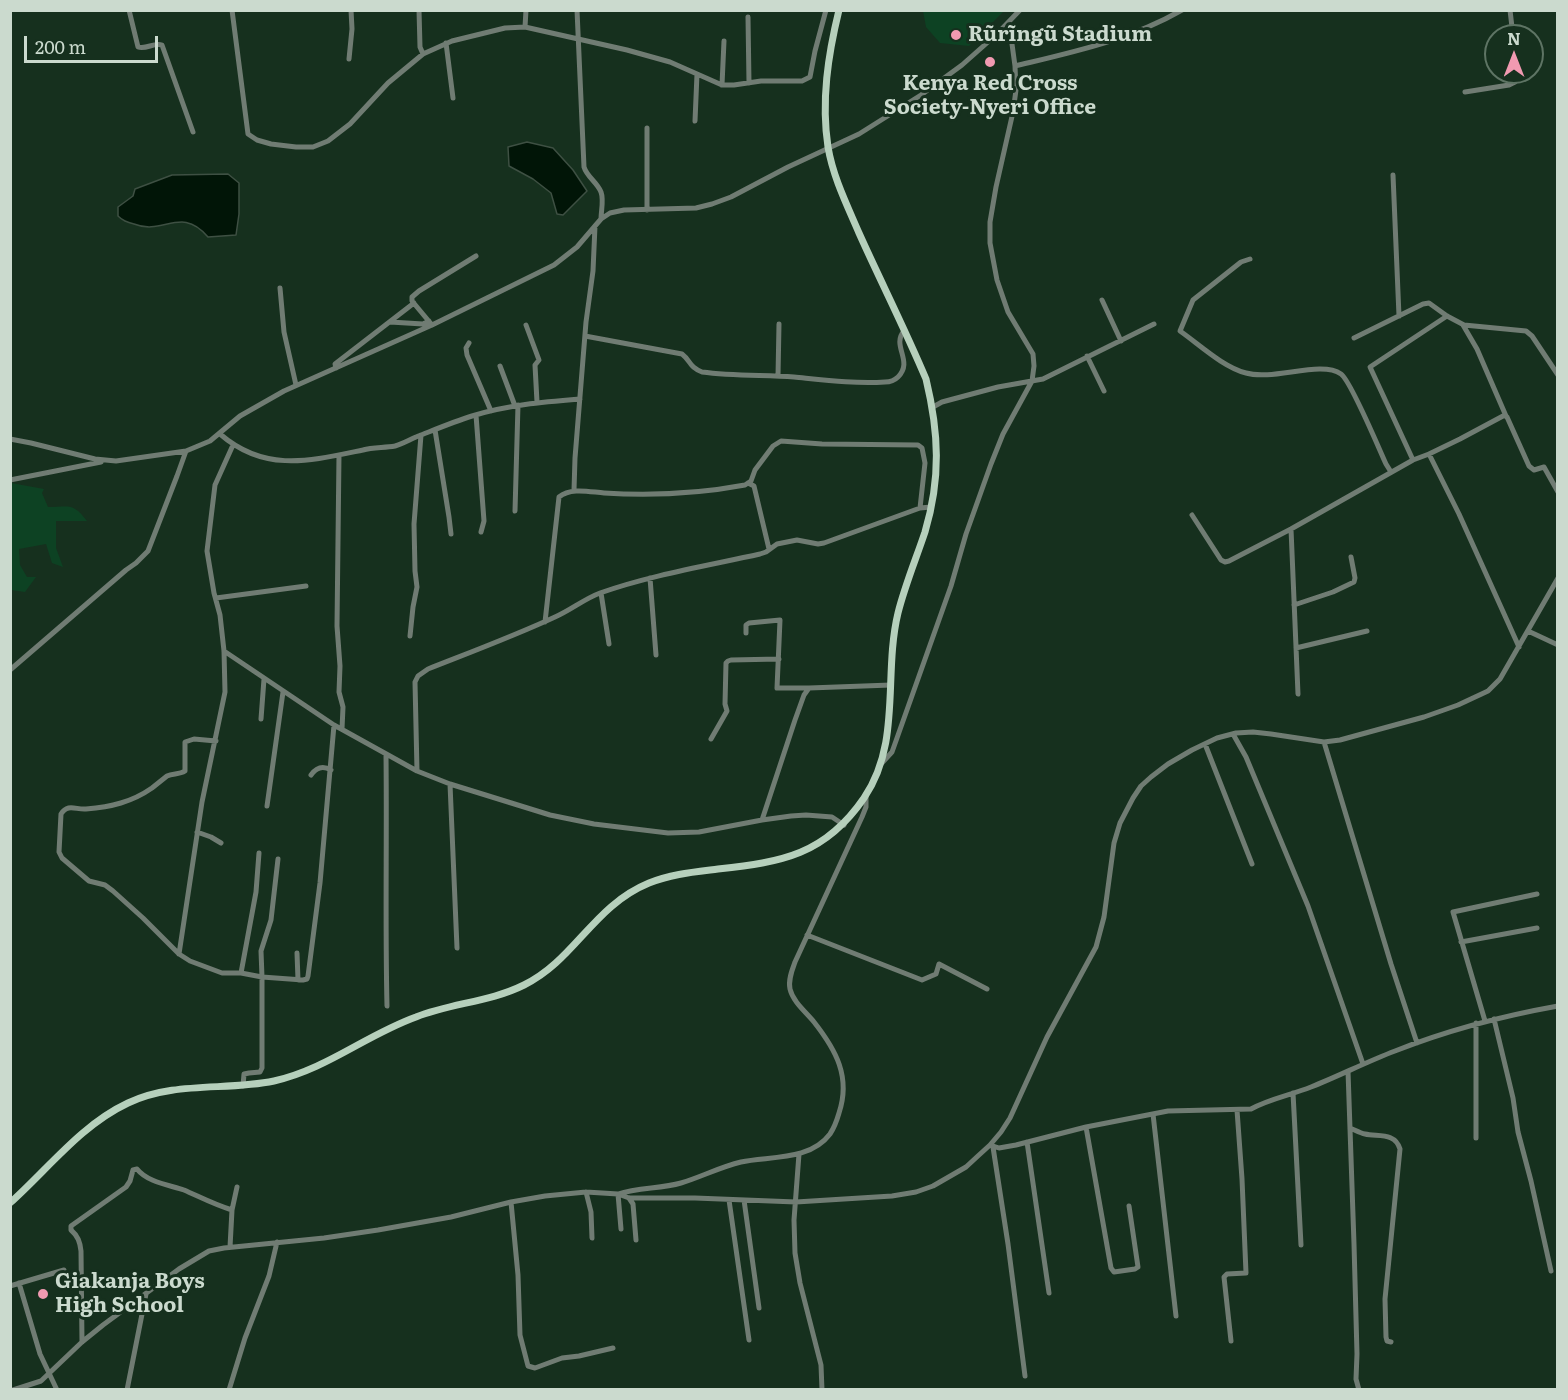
<!DOCTYPE html>
<html>
<head>
<meta charset="utf-8">
<style>
	body { margin:0 }
	#map { position:relative; width:1568px; height:1400px; overflow:hidden; background:#16301e; font-family:Literata,serif }
	canvas { display:block }
	.frame { position:absolute; inset:0; border:12px solid #cbdace; pointer-events:none }
	.north { position:absolute; left:1484px; top:24px; width:60px; height:60px; box-sizing:border-box; background:#16301e; border:2px solid #5e7464; border-radius:50%; rotate:0deg; font-size:16px; font-weight:700; line-height:24px; text-align:center; color:#cbdace }
	.north::after { content:''; display:block; margin:auto; width:21px; height:27px; background:#f19ab1; clip-path:polygon(50% 0,100% 100%,50% 72%,0 100%) }
	.scale { position:absolute; left:24px; top:36px; width:134px; height:27px; box-sizing:border-box; border:3px solid #cbdace; border-top:0; padding-left:8px; font-size:18px; line-height:21px; white-space:nowrap; color:#cbdace; -webkit-text-stroke:4px #16301e; paint-order:stroke }
</style>
</head>
<body>
<div id="map">
<canvas width="1568" height="1400"></canvas>
<div class="frame"></div>
<div class="north">N</div>
<div class="scale">200 m</div>
</div>
<script>
const context = document.querySelector('canvas').getContext('2d');
context.lineJoin = 'round';
function paint(path, color) { context.fillStyle = color; context.fill(path, 'evenodd'); }
function trace(path, color, width, dash) { context.strokeStyle = color; context.lineWidth = width; context.lineCap = dash ? 'butt' : 'round'; context.setLineDash(dash || []); context.stroke(path); }
function write(font, color, halo, rows, align = 'center') {
  context.font = font + ' Literata,serif'; context.lineWidth = 6; context.setLineDash([]); context.textBaseline = 'middle'; context.strokeStyle = halo; context.fillStyle = color; for (const [text, x, y, turn = 0] of rows) {
    context.save(); context.translate(x, y); context.rotate((+turn || 0) * Math.PI / 180); context.textAlign = isNaN(turn) ? turn : align; if (halo) context.strokeText(text, 0, 0); context.fillText(text, 0, 0); context.restore();
  }
}
paint(new Path2D(`
	M923,11v-1l81,1 -35,35 -29,-3 -14,-16z
	M11,483l33,6 -2,4 6,14c21,0 25,-5 39,14h-31v27l7,19 -11,-4 -6,-19 -27,5 1,16 7,12h9l-11,15 -14,-2z`), '#0d4223');
const water = new Path2D(`
	M527,142l26,6 20,22 14,21 -24,24 -6,-1 -6,-21 -18,-14 -24,-13 -1,-19z
	M228,174l11,9v31l-3,21 -28,2c-27,-32 -44,-1 -74,-13 -7,-2 -11,-3 -16,-8v-9l15,-11 2,-7 37,-14z`);
paint(water, '#011507');
trace(water, '#3e5043', 1.5);
trace(new Path2D(`
	M129,10l9,37c8,3 16,-5 24,-2l31,87
	M232,10l16,124 9,6 14,4 25,3h17l15,-6 22,-17 38,-41 35,-29 29,-13 53,-13 20,-1 102,23 43,12 52,23h12l27,-4h41l8,-4 5,-26 11,-41
	M419,10l1,37 3,7
	M577,10l7,157c3,10 13,15 17,25 3,8 0,19 0,27
	M1510,10l3,26
	M748,17l1,66
	M525,27l1,-17
	M446,43l7,55
	M349,59l3,-30 -1,-19
	M1015,66c58,-14 115,-26 167,-56
	M722,85l2,-44
	M1465,92l44,-7 6,-3 4,-5 -1,-5
	M695,121l2,-47
	M1393,175l6,141
	M647,210v-82
	M1250,259l-9,3 -48,38 -13,31c20,14 43,36 66,42 27,8 75,-13 95,1 10,7 38,75 45,90l5,8
	M280,288l4,44 12,53
	M1102,300l19,41
	M390,322l33,2 6,-3
	M432,325l-20,-24v-4l7,-6 57,-35
	M526,325l13,35 -4,5 2,37
	M1463,325l14,24 29,67
	M585,336l97,18c9,7 7,13 20,18 30,4 61,3 92,5 30,3 61,7 91,5 6,0 9,-1 13,-5 16,-16 -7,-31 6,-46
	M1354,338l69,-34 6,-1 18,13 17,9 62,6 6,5 26,39
	M469,343l-3,5 1,7 24,56
	M1087,356l17,35
	M500,366l15,40
	M336,368l-1,-4 79,-61
	M778,376l1,-52
	M933,407l9,-5 56,-15 45,-8 111,-55
	M476,415l8,106 -3,11
	M435,430l14,87 2,17
	M220,434c45,39 90,27 143,16 10,-3 21,-2 32,-4 7,-2 14,-6 21,-9 18,-7 37,-15 56,-21 35,-11 71,-14 108,-17
	M10,439l21,4 64,16 21,2 70,-10 24,-10 30,-25 44,-25 148,-66 122,-60 23,-18 24,-28 9,-6 14,-3 72,-2 16,-4 19,-7 57,-30 71,-33 62,-39 41,-30 35,-31 23,-24
	M1429,454l30,60 60,133
	M339,455l-2,171 3,40 -1,26 4,15 -1,22
	M1413,460l-43,-93 77,-51
	M10,480l91,-18
	M748,483l6,3 15,63
	M574,490l1,-32 11,-136 7,-51 2,-45
	M515,511l3,-106
	M1192,515l29,45 4,2 4,-1 62,-32 122,-69 16,-6 31,-15 43,-23h3l1,1 22,49 5,4 10,-3 14,25
	M1291,529l7,165
	M650,578l6,77
	M601,593l8,51
	M216,598l90,-12
	M1294,605l39,-13 21,-10 1,-4 -4,-21
	M545,622l14,-125c12,-10 31,-5 45,-4 49,3 93,1 141,-8l6,-4 4,-11 18,-24 8,-5 41,3 96,1 4,3 3,15 -5,45
	M1528,631l30,14
	M746,633v-8l3,-2 31,-3 -3,68h32
	M410,636l3,-29 4,-20 -2,-16 -1,-47 7,-89
	M1296,648l71,-17
	M224,651l110,74 83,46 33,13 100,31 44,9 74,9 31,-1 63,-12 29,-4 15,-1 26,2 12,8
	M10,670l116,-100 10,-7 12,-12 29,-75 9,-25
	M261,719l3,-40
	M1233,734l13,23 62,149 55,158
	M711,739l16,-28 -2,-7 1,-41 2,-2 3,-1 48,-1
	M216,741l-22,-2 -9,3v29c-6,4 -12,2 -18,5 -5,4 -10,8 -15,12 -20,14 -41,19 -66,21 -10,1 -18,-6 -25,5l-2,38 3,6 27,23 16,4 8,6 30,27 36,36 11,7 32,12h19l21,4 41,3 4,-1 1,-3 12,-93 14,-158
	M1324,742l67,222 26,79
	M1205,744l47,120
	M386,755c1,84 -1,167 1,251
	M881,764l11,-12 5,-14 54,-152 15,-52 25,-70 12,-30 29,-53 2,-15 -1,-12 -25,-42 -11,-32 -7,-37v-21l6,-35 17,-75 3,-22 -1,-24 -6,-44
	M417,771l-2,-89 3,-6 10,-7c43,-17 86,-33 127,-52 16,-7 29,-18 45,-24 51,-18 106,-27 160,-39l6,-2 11,-8 20,-4 21,4 6,-1 96,-35 11,-1
	M311,775c5,-7 11,-10 20,-5
	M450,784l7,164
	M267,806l16,-114
	M762,820l33,-100 9,-25 5,-7 82,-3
	M197,832l14,5 10,6
	M807,935l115,45 14,-6 3,-10 48,25
	M1461,942l76,-14
	M297,953l1,27
	M179,954l23,-152 23,-110 -1,-41 -4,-36 -6,-22 -7,-42 8,-66 18,-40
	M241,973l15,-81 3,-39
	M1494,1019l19,79 5,34 13,49 20,90
	M1485,1021l-32,-109 84,-18
	M1476,1023v115
	M1348,1071l6,173 3,110 -1,25 3,11
	M243,1086l1,-12 5,-1 11,-1 2,-4v-91l-1,-26 10,-31 7,-61
	M1293,1093l8,152
	M1153,1114l23,202
	M1086,1127l25,141 3,4 21,-3 3,-2 -9,-61
	M1350,1128c5,2 10,5 15,6 13,3 30,-2 35,15l-15,150 1,38 1,4 4,1
	M1027,1142l22,151
	M990,1145l9,3 17,-3 70,-18 82,-16 83,-2c18,-10 40,-14 60,-22 28,-11 55,-25 84,-36 53,-21 107,-35 163,-45
	M993,1147l15,97 17,132
	M799,1154l-5,66 1,33 5,30 21,82 1,25
	M586,1192l5,20 1,26
	M629,1198l4,6 3,36
	M729,1200l20,140
	M744,1200l15,108
	M511,1202l7,73 2,60 8,31 7,2 27,-10 17,-2 34,-8
	M621,1229l-3,-35c20,-7 42,-5 63,-11 20,-6 39,-16 60,-21 29,-6 69,-1 89,-28 4,-6 7,-14 9,-21 12,-36 -3,-63 -25,-91 -8,-10 -21,-20 -24,-33 -2,-9 2,-19 5,-27l67,-145 4,-10v-12
	M230,1247l2,-37 5,-23
	M19,1283l21,71 17,36
	M10,1286l54,-16
	M1231,1341l-7,-64 3,-3 19,-1 -4,-94 -5,-69
	M82,1342l-1,-91c-1,-9 -3,-15 -10,-21v-4l55,-39 4,-6 3,-11 4,-1c10,13 32,16 47,21 16,7 31,15 48,20
	M13,1390l28,-9 41,-39 21,-17 76,-56 30,-18 15,-3 100,-10 54,-8 73,-13 60,-15 34,-6 41,-4 32,2 11,4h66l101,4 96,-6 24,-4 17,-6 33,-19 13,-12 11,-10 11,-13 9,-14 37,-81 49,-90 8,-30 10,-74 6,-20 13,-25 8,-12 10,-9 17,-13 24,-14 25,-12 19,-5 17,-1 18,2 53,8 16,-2 84,-23 34,-12 30,-14 12,-12 58,-101
	M127,1390l19,-96
	M229,1390l16,-52 24,-62 8,-34`), '#707c73', 5);
trace(new Path2D(`
	M10,1203c38,-34 71,-78 118,-100 46,-22 98,-12 146,-22 53,-12 92,-46 142,-64 35,-14 74,-15 108,-32 51,-25 69,-79 125,-102 22,-9 45,-11 69,-14 64,-7 107,-14 146,-71 38,-56 19,-123 34,-185 7,-28 18,-54 27,-81 16,-54 14,-99 1,-153 -21,-50 -45,-97 -67,-146 -12,-28 -26,-56 -31,-86 -7,-46 0,-92 11,-137`), '#b6d0bc', 7);
for (const [x, y, r, color] of [
	[956,35,6,"#f19ab1"],
	[990,62,6,"#f19ab1"],
	[43,1294,6,"#f19ab1"]
]) { const dot = new Path2D(); dot.arc(x, y, r, 0, 2 * Math.PI); context.fillStyle = color; context.fill(dot); trace(dot, '#16301e', 2); }
write('bold 21px', '#cbdace', '#16301e', [
	["Rũrĩngũ Stadium",968,35],
	["Kenya Red Cross",990,84,"center"],
	["Society-Nyeri Office",990,108,"center"],
	["Giakanja Boys",55,1282],
	["High School",55,1306]
], 'left');
</script>
</body>
</html>
